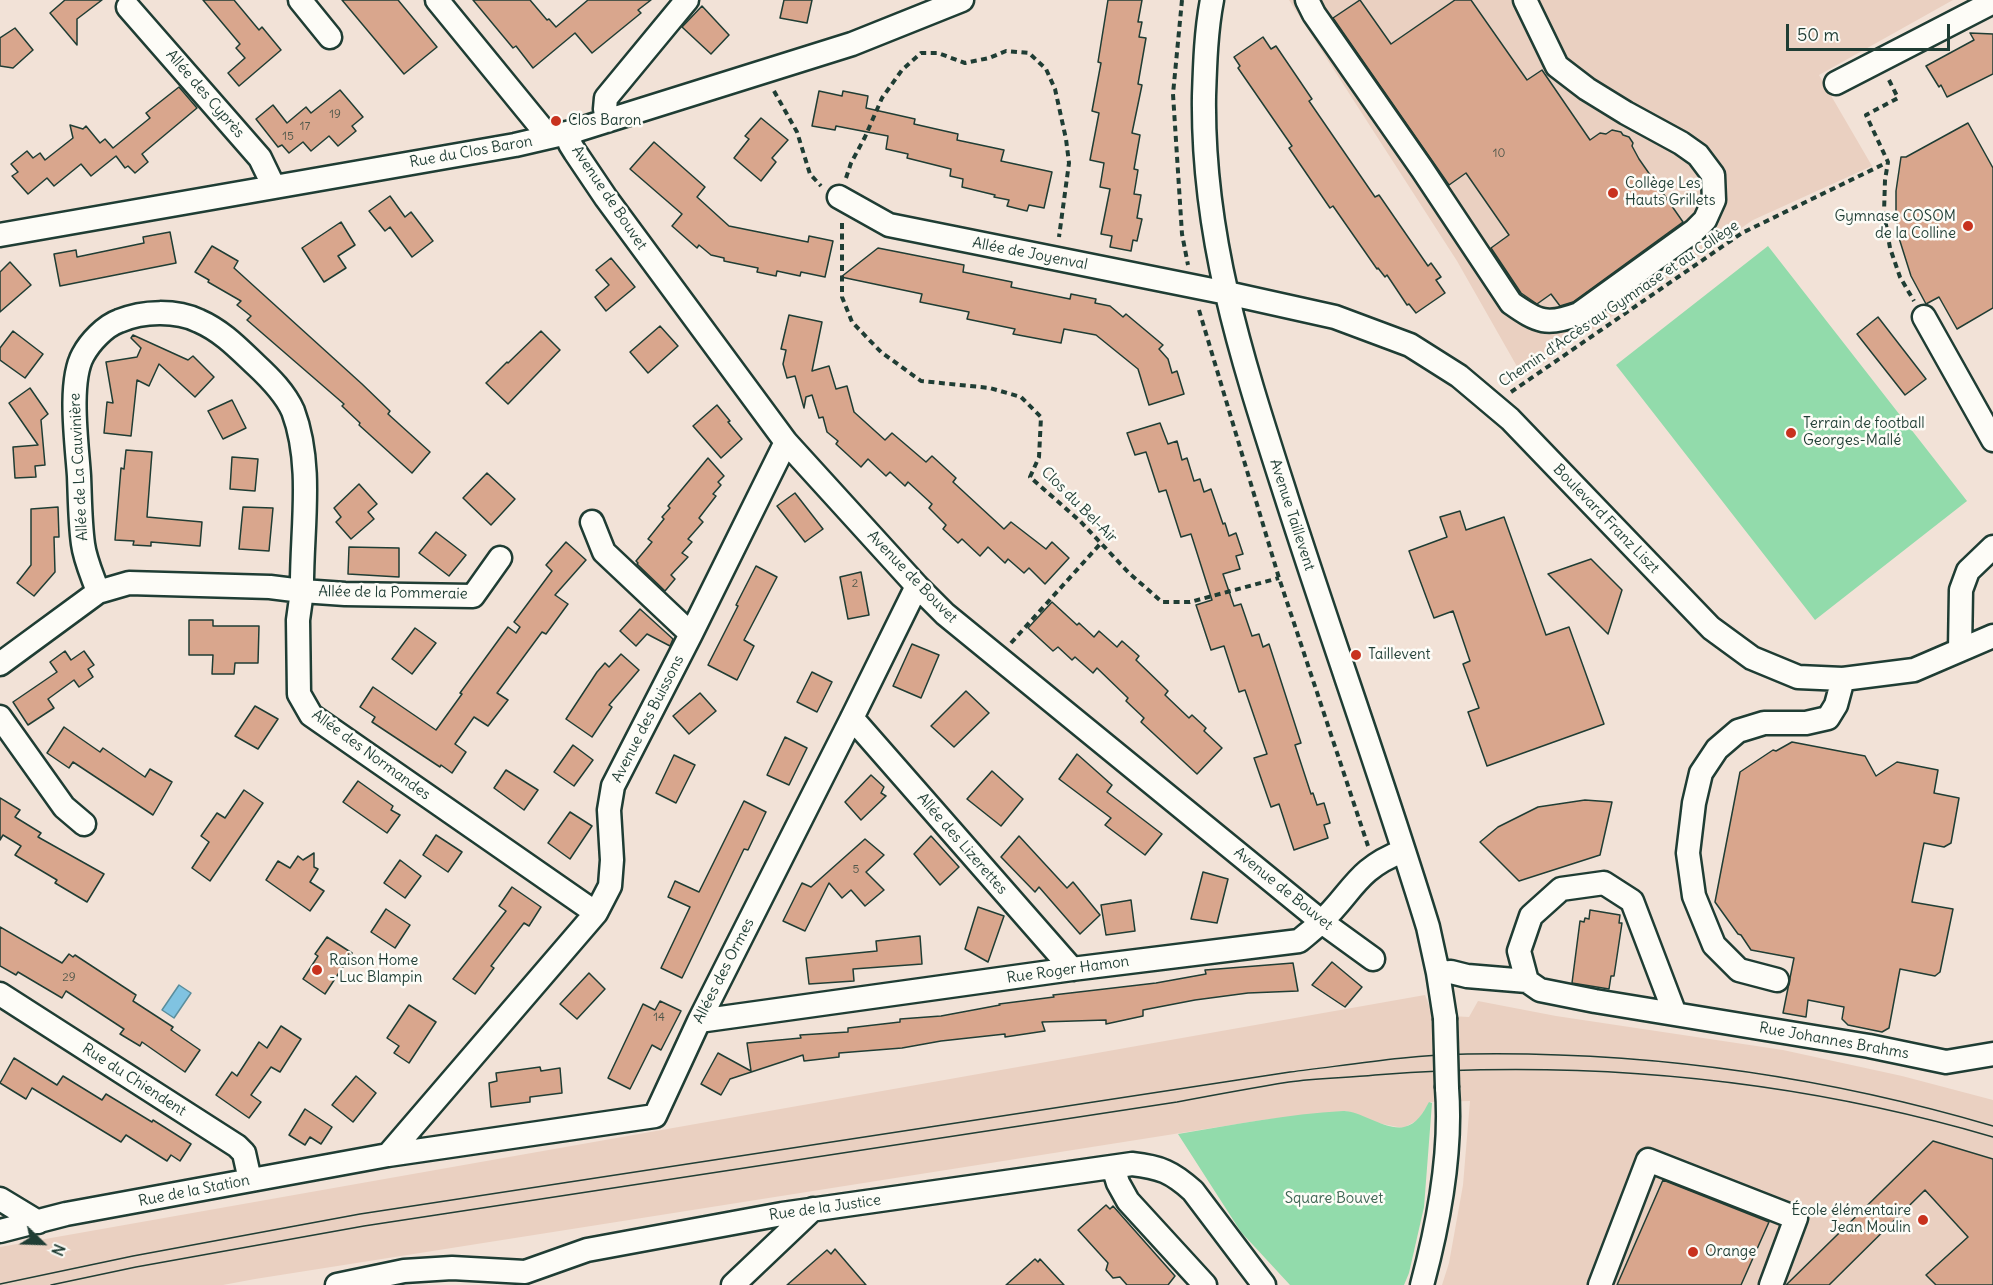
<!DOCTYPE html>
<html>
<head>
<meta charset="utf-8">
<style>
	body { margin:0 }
	#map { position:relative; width:1993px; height:1285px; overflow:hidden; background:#f2e2d7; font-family:Delius,sans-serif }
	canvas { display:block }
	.north { position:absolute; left:12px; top:1213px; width:60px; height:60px; -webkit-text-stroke:4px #fdfcf7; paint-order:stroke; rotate:113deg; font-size:16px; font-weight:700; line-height:24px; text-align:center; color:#1f3d34 }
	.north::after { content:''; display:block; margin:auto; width:21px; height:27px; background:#1f3d34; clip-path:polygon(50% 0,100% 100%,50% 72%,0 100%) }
	.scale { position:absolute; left:1786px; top:24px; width:164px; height:27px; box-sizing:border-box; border:3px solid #1f3d34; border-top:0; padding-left:8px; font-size:18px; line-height:21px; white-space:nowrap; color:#1f3d34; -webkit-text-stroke:4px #fdfcf7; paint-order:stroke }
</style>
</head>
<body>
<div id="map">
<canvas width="1993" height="1285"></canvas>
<div class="north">N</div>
<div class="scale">50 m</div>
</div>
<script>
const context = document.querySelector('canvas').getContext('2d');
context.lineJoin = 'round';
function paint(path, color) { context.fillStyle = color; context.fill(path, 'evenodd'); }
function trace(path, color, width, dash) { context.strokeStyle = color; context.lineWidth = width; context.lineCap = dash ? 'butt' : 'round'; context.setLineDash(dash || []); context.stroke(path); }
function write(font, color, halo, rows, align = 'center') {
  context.font = font + ' Delius,sans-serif'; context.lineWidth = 5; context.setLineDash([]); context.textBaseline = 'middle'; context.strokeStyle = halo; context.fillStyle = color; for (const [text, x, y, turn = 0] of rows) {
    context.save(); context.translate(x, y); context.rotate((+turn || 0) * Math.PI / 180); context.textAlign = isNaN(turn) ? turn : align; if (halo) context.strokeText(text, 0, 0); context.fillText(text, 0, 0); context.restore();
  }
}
paint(new Path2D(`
	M1289,0h664l-134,75 53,91 -119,54 -230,157 -66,-116z
	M1425,995l8,20 36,2 9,-16 78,15 227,34 119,26 91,24v185h-551l7,-22 14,-78 7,-84 -40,1 -12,18 -15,8 -26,-5 -31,-12 -83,9 -1008,159 -32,6h-223v-38z`), '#ead0c1');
paint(new Path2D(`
	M1768,246l199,255 -152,119 -199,-255z
	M1429,1102l3,1 -8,104 -15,66 -5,12h-114l-49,-53 -63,-98c55,-9 110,-20 165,-23 16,-1 43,20 61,16 13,-3 19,-14 25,-25z`), '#92dbab');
const water = new Path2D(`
	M179,985l12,8 -17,25 -12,-8z`);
paint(water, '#80c3e1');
trace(water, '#598d9c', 1.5);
const building = new Path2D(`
	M65,0h37l-25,19v26l-27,-32z
	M203,0h31l25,30 3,-3 19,23 -42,36 -11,-13 17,-15 -9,-10 4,-4z
	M342,0h56l39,47 -33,27z
	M473,0h57l17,20 2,-1 7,8 32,-27h63l-13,10 3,3 -49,40 -17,-20 -42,35 -17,-22 -3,2z
	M784,0h28l-5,23 -27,-5z
	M1108,0h34l-4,22h4l-3,15 7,1 -8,46 4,1 -10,48 8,2 -6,34 4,1 -4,24 7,1 -4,23 5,1 -5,22 -4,-1 -2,11 -21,-4 2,-11 -11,-2 9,-45 -10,-2 4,-24 -14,-3 9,-47 -7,-2 9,-48 -3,-1z
	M1360,0l31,44 64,-44h16l56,80 15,-10 48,70 10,-7 6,1 6,-4 9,2 2,3 6,2 4,6 -1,3 7,13 44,63 -110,80 -13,4 -9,-12 -14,10 -16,-11 -30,-45 18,-13 -43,-62 -17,12 -116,-167z
	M702,6l27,29 -18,19 -29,-27z
	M15,28l18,22 -20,18 -13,-2v-28z
	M1970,33l23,1v40l-46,23 -6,-12 -2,2 -13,-21 48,-26z
	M1263,37l8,12 5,-3 36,53 -3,2 66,96 4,-2 49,71 3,-3 10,14 -5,3 9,13 -29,20 -7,-9 -2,1 -20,-30 -2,2 -7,-9 -1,1 -44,-63 -3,2 -41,-60 3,-2 -7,-10 -47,-68 2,-2 -6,-9z
	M179,87l18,21 -55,46 6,8 -13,11 -7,-7 -3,2 -9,-12 -25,20 -10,-12 -27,22 -7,-8 -19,16 -16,-18 6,-4 -7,-8 16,-13 6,7 7,-5 5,7 28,-22 -3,-13 13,4 3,-3 14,17 5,-4 8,9 37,-30 -4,-5z
	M340,90l23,27 -11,9 4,5 -18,15 -9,-10 -18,15 -8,-9 -14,11 -7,-8 -4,2 -22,-28 17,-14 14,18 19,-16 5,6z
	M819,91l23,5 1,-5 25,5 -2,12 49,11 -1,5 44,10 -1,6 47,10 -3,11 51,11 -8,36 -15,-3 -2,6 -20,-5 2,-6 -15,-3 1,-2 -33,-8 1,-8 -13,-3 1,-7 -44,-11 1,-4 -22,-5 2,-13 -52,-10 -1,4 -23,-4z
	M761,118l27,22 -16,18 4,4 -15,19 -27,-23 15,-19 -4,-3z
	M1968,123l25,45v140l-36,21 -18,-32 -13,7 -15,-28 -12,-38 -3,-23v-24l5,-34h5z
	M654,142l51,45 -8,10 32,29 79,16 1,-6 24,5 -8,36 -24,-5 -1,4 -23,-5 -1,5 -19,-4 1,-4 -34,-7v-3l-13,-3 -12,-10 -2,3 -25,-22 10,-12 -52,-45z
	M390,196l15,21 6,-5 22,29 -21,16 -22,-30 -5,4 -16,-20z
	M341,222l14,23 -17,11 8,12 -22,14 -22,-34z
	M170,232l6,31 -116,23 -6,-32 22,-4 1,7 67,-14 -1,-6z
	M212,246l26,15 -4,7 128,116 28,27 -2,3 42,38 -18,21 -53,-48 1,-2 -18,-17 2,-2 -97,-84 4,-4 -14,-11 4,-4 -33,-19 1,-2 -14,-8z
	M878,248l86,17 -1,7 49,10 -1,5 59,12 1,-5 25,5 -1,4 15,3 13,11 3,-3 37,31 -4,4 9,10 4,14 5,-2 7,23 -35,11 -11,-36 -42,-34 -32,-6 -3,14 -48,-9 2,-5 -48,-10 2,-7 -49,-10 2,-8 -81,-17z
	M611,258l24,29 -29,24 -11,-14 14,-12 -13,-15z
	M10,262l21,23 -31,27v-40z
	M789,315l33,7 -10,49 17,-5 7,23 11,-3 7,26 31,28 7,-7 34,29 6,-6 24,22 -3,4 51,47 7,-7 35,27 6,-7 17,16 -24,26 -16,-16 -5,5 -16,-14 -3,4 -17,-16 -8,9 -18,-17 -4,4 -15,-14 3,-4 -17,-17 3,-4 -24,-22 -3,4 -15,-14 -4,4 -18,-17 -7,8 -25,-23 2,-3 -11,-9 -4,-15 -4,1 -7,-23 -6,2 -2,11 -9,-32 -8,2 -4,-14 3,-14 -5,-1z
	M1878,317l48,62 -21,16 -48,-61z
	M660,326l18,20 -30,27 -18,-21z
	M13,331l30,23 -18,24 -25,-18v-12z
	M541,331l19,19 -52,54 -22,-21 21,-21 1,1z
	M133,335l55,25 5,-4 21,21 -19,20 -36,-33 -10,22 -12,-6 -6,56 -27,-3 3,-31 6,1 -7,-41 31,-5 4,-9 -10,-10z
	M30,388l18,26 -7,6 4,45 -10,1 1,11 -21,1 -2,-31 25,-2 -29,-42z
	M232,400l14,28 -23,11 -15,-28z
	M717,405l13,16 -2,1 14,17 -21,19 -28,-32z
	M1160,423l8,21 9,-3 5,19 5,-2 7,23 6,-2 4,13 7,-3 12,35 2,-1 4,13 7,-3 7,21 -7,2 4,13 -17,5 11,32 7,-2 11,32 7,-2 4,13 6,-3 32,99 -6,2 16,49 2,-1 4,12 7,-2 6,20 -6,2 4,13 -34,12 -15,-46 -8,3 -17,-49 13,-4 -22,-64 -6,2 -15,-46 -13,4 -15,-45 16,-5 -21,-66 -10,3 -15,-47 -7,2 -13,-40 -11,3 -8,-22z
	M126,450l26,2 -5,65 55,5 -2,24 -49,-4v4l-18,-1 1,-4 -19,-1 6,-72 3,1z
	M232,457l26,2 -3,32 -25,-2z
	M708,458l16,18 -6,6 3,3 -8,9 3,2 -17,22 4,4 -15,17 4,3 -10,11 6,4 -17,18 4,4 -10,12 -28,-27 1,-1 -2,-2 16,-19 -4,-3 16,-20 -2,-2 8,-9 -2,-2z
	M487,473l28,26 -24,26 -28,-27z
	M359,484l18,20 -9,8 6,7 -23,20 -15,-17 5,-5 -7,-9z
	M795,493l28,36 -18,13 -28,-36z
	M58,507l1,30h-5l1,35 -21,24 -17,-13 14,-18v-56z
	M243,507l30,1 -4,43 -30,-2z
	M1460,511l6,19 38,-13 42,118 23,-8 35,97 -117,42 -19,-54 11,-4 -16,-44 7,-3 -17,-50 -19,7 -25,-67 38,-14 -7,-20z
	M436,532l30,23 -17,21 -30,-23z
	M566,542l20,18 -31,35 13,9 -22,30 -4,-2 -45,61 11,7 -20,26 -14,-9 -19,27 11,8 -14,21 -11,-8 -1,2 -68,-45 3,-5 -15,-10 13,-20 63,43 26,-36 -2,-1 48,-66 8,6 4,-6 -6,-5 38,-51 -6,-6z
	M349,547l50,1v29l-51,-3z
	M1591,559l31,31 -14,44 -60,-60z
	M756,566l21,11 -33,63 10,6 -17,34 -29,-15 30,-59 -2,-1z
	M861,572l8,43 -21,4 -8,-42z
	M1052,602l25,23 2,-2 15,14 5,-6 18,16 5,-6 17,15 -3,4 32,31 -3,4 24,23 3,-3 14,13 -2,3 18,17 -25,26 -56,-52 3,-4 -18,-17 2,-3 -31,-30 -4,5 -18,-16 -3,3 -14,-13 -5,4 -25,-23z
	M640,609l33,30 -3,7 -23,-12 -11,12 -16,-15z
	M189,620h24v6h46l-1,37h-23l-1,11h-22l1,-19h-24z
	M415,628l21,15 -24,31 -20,-15z
	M912,644l27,11 -18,43 -28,-12z
	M65,651l6,9 13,-9 10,14 -6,4 5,8 -14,10 -5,-7 -26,19 6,9 -26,17 -15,-23 44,-30 -7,-10z
	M621,654l18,16 -30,35 3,2 -20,30 -26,-18 31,-47 8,-9 4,4z
	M812,672l20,10 -15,30 -20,-10z
	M966,691l23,22 -35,34 -23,-21z
	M700,693l16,18 -27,23 -16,-18z
	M255,706l23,13 -20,30 -23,-13z
	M64,727l36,25 3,-4 42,29 5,-8 22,13 -19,33 -80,-53 -4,6 -22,-15z
	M785,737l22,11 -18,37 -22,-10z
	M1792,742l73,14 11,20 21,-14 41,8 -4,23 25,5 -8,45 -7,4 -20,-4 -12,59 41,7 -13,63 -5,4 -35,-7 -11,59 -7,4 -34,-7 -6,-6 2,-12 -36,-7 -2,17 -23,-4 11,-55 -43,-8 -10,-15 -3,-1 -23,-32 25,-130 33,-22 3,1z
	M573,745l20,15 -19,26 -20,-14z
	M1077,754l35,31 -5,7 55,42 -17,21 -40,-30 6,-7 -52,-39z
	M674,755l21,10 -19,38 -20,-10z
	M506,770l32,20 -14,20 -30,-22z
	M992,771l31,28 -22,27 -34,-27z
	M871,775l13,12 -3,6 5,3 -25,24 -16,-18z
	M358,781l35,25 -2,4 9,5 -13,18 -44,-31z
	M244,790l19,13 -53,78 -18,-13 17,-26 -8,-6 16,-23 8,5z
	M0,798l20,12 -5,7 26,16 -3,4 66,37 -17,28 -32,-19 2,-3 -42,-25 6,-9 -18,-11 -3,5z
	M1585,800l27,2 -12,53 -81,26 -39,-39 18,-15 40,-20z
	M744,801l22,11 -18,38 -4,-1 -62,129 -21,-10 29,-61 -22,-10 7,-16 24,11z
	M570,812l22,14 -22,33 -22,-16z
	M436,835l26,17 -14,20 -25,-17z
	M931,836l28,31 -19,18 -26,-31z
	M1019,836l48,52 6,-6 27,33 -20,19 -41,-47 -4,5 -34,-35z
	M865,839l19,16 -18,17 18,18 -19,16 -14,-16 -9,8 -13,-15 -24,48 -22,-10 19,-38 9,4z
	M314,853v14l4,2 -8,13 14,9 -14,20 -44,-31 12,-19 12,7 8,-12 5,4z
	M400,860l21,16 -16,22 -21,-15z
	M1203,872l25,7 -11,44 -26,-4z
	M512,887l29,20 -12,19 -5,-3 -33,43 3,2 -19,26 -22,-15 53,-68 -7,-5z
	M1131,900l4,31 -29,4 -5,-30z
	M978,907l26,9 -16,46 -23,-13z
	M386,909l24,16 -15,23 -24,-16z
	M1590,910l30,5 -1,8h3l-8,53h-3l-2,13 -37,-6 8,-62 4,1 1,-4 4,1z
	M0,927l62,36 7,-9 4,3 2,-2 61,40 -3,6 40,26 -2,3 29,20 -15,22 -43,-30 -2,4 -20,-12 4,-5 -58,-38 -4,7 -44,-26 -2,3 -16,-9z
	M920,936l2,28 -69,5 1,12 -45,3 -3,-26 71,-7 -1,-10z
	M327,937l25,16 -27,41 -22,-15 15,-23 -3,-2z
	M1332,962l30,25 -17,20 -33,-22z
	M1293,963l5,28 -50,2 -53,7 -52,10v6l-37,8v-4l-64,2 3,9 -40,6v-3l-64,7 -39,7 -63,5v4l-35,4 -1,-6 -73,24 -9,16 -20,-11 17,-31 33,18 -4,-28 54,-5 -1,-3 48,-3v-4l52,-6v-3l41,-3 59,-11 -1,-1 55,-7 -1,-2 103,-12 50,-9 -1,-4z
	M589,973l16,16 -28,30 -17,-15z
	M660,1001l21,10 -20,39 -9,-5 -22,44 -22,-11 35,-74 12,6z
	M409,1005l27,17 -27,41 -15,-10 5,-7 -12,-8z
	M281,1026l20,13 -21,33 -9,-5 -20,28 10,7 -12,16 -33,-23 16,-23 5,4 22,-34 8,6z
	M14,1058l43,27 6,-9 39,24 4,-6 46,28 1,-2 38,24 -11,17 -9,-6 -4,6 -41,-26 -5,7 -89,-54 -6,11 -26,-16z
	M540,1067l1,4 19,-3 2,25 -32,4v5l-39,5 -2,-24 8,-2 -1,-8z
	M356,1076l20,17 -23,29 -21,-17z
	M305,1109l27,18 -11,17 -11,-7 -5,8 -16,-10z
	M1933,1141l60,18v126h-57l-10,-10 42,-38 -43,-47 -96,95h-43z
	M1663,1180l106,42 -28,63h-124z
	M1106,1205l4,4 3,-3 62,70 -7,9h-41l-7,-8 -7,1 -7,-8 2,-7 -30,-33z
	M835,1249l31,36h-79l40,-35 4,4z
	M1035,1259l3,3 2,-3 24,26h-58z`);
paint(building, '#d9a68d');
trace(building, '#1f3d34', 1.5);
const minor = new Path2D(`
	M300,0l30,37
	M437,0l112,137
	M1212,0c-6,31 -7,65 -8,96 -2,143 39,266 82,400 46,144 98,287 142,431l10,46 7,45
	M1307,0l7,14 108,155 89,134c27,19 36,23 68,11l115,-83 11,-11 9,-20 -1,-25 -15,-20 -17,-12 -55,-30 -39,-24 -30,-23 -32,-66
	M128,7l132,151 14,29
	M1836,83l157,-81
	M607,121l-2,-12 1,-11 81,-98
	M571,132l-1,12 5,8 31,46 180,244 131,144 28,28 377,308 51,37
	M839,197l50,28 338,68 108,24 75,28 49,31 51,43 201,209 41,30 46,19 45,2 71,-9 79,-34
	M0,235l515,-90 56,-13 281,-88 110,-44
	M1924,317l69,123
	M592,522l12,30 87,82
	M98,592c-5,-15 -13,-32 -15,-48 -3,-22 -3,-45 -4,-68 -2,-31 -11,-94 4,-121 7,-13 22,-29 36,-34 24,-10 57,-11 80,0 23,10 39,27 57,44 14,13 29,28 37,46 21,56 8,121 9,180l43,3 128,2 27,-38
	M1960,650l1,-60 7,-19 25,-24
	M0,664l98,-72 31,-9 141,4 32,4 -4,29 1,74 12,21 285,198
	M0,717l64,90 20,17
	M852,718l220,251
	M1438,973l13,-1 16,4 60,5
	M1777,980l-38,-10 -25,-25 -20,-49 -6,-43 6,-50 7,-30 16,-24 21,-18 26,-8h42l22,-5 8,-13 7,-26
	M0,994l237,152 7,7 6,27
	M1675,1014l-43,-113 -28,-18 -43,6 -30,27 -12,35 8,30 13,9 55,11 274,45 77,16 47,-8
	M699,1021l373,-52 227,-28c7,-6 15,-12 22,-19 32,-30 35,-53 82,-71
	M388,1155l208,-242 14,-27 2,-26 -3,-50 4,-24 78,-152 95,-192
	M1113,1167l5,16 10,18 77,84
	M0,1199l38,23
	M0,1231l66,-17 322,-59 267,-39 44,-95 153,-303 65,-132
	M337,1285l67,-14 48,-3 73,4 62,-22 195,-36 350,-50c28,3 40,8 61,27l71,94
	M733,1285l80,-76
	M1422,1285c17,-63 30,-132 25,-197
	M1600,1285l48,-125 148,58 -25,67`);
trace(minor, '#1f3d34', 27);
trace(new Path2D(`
	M1182,0l-9,94 9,140 6,31
	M1889,80l9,18 -32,17 22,47 -3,18 -1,33 6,35 10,29 14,24
	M774,91l23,41 13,42 11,12
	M846,178l5,-15 14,-26 17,-39 20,-28 19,-17h17l27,10 24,-5 17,-7 23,2 17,16 9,20 11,50 3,24 -10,74
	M842,223v74l10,25 29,30 40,29 69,7 31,9 20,20 -2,40 -9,20 50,44 49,52 33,29h28l89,-24
	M1199,310l80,268 89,268
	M1511,392l231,-159 146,-71
	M1011,643l90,-100`), '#1f3d34', 4, [6, 4.5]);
trace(minor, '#fdfcf7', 22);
trace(new Path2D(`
	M0,1284l133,-28 227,-42 930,-142c59,-7 118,-17 177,-18 177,-3 356,22 526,72
	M51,1285l85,-18 228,-41 813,-124c37,-7 75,-14 112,-20 28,-4 57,-4 86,-7 210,-16 416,3 618,62`), '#1f3d34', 1.5);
const minorBridge = new Path2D(`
	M1445,1018l2,70`);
trace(minorBridge, '#1f3d34', 27, []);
trace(minorBridge, '#fdfcf7', 22);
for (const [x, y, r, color] of [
	[556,121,6,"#c8321e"],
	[1613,193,6,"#c8321e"],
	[1968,226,6,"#c8321e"],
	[1791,433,6,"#c8321e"],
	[1356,655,6,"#c8321e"],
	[317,970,6,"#c8321e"],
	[1923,1220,6,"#c8321e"],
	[1693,1252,6,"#c8321e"]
]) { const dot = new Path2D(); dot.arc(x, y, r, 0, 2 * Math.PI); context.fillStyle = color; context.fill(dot); trace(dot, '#fdfcf7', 2); }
write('12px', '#4e574a', null, [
	["19",335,115],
	["17",305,127],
	["15",288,137],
	["10",1499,154],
	["2",855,584],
	["5",856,870],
	["29",69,978],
	["14",659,1018]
]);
write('15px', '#1f3d34', '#fdfcf7', [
	["Allée des Cyprès",205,94,49],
	["Rue du Clos Baron",471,152,-10],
	["Avenue de Bouvet",609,198,56],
	["Allée de Joyenval",1030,254,11],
	["Chemin d'Accès au Gymnase et au Collège",1619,304,-34],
	["Allée de La Cauvinière",79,467,-93],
	["Clos du Bel-Air",1079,505,45],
	["Avenue Taillevent",1292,515,72],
	["Boulevard Franz Liszt",1606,519,46],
	["Avenue de Bouvet",912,577,46],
	["Allée de la Pommeraie",393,593,1],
	["Avenue des Buissons",648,719,-63],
	["Allée des Normandes",371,755,36],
	["Allée des Lizerettes",962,844,49],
	["Avenue de Bouvet",1283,889,39],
	["Rue Roger Hamon",1068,970,-8],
	["Allées des Ormes",724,971,-63],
	["Rue Johannes Brahms",1834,1041,10],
	["Rue du Chiendent",134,1080,33],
	["Rue de la Station",194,1191,-11],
	["Rue de la Justice",825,1208,-8]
]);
write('15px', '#1f3d34', '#fdfcf7', [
	["Clos Baron",568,121],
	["Collège Les",1625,184],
	["Hauts Grillets",1625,201],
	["Gymnase COSOM",1956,217,"right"],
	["de la Colline",1956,234,"right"],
	["Terrain de football",1803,424],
	["Georges-Mallé",1803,441],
	["Taillevent",1368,655],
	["Raison Home",329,961],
	["- Luc Blampin",329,978],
	["École élémentaire",1911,1211,"right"],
	["Jean Moulin",1911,1228,"right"],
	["Orange",1705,1252]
], 'left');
write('15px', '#3c6452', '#fdfcf7', [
	["Square Bouvet",1334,1199]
]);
</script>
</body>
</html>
